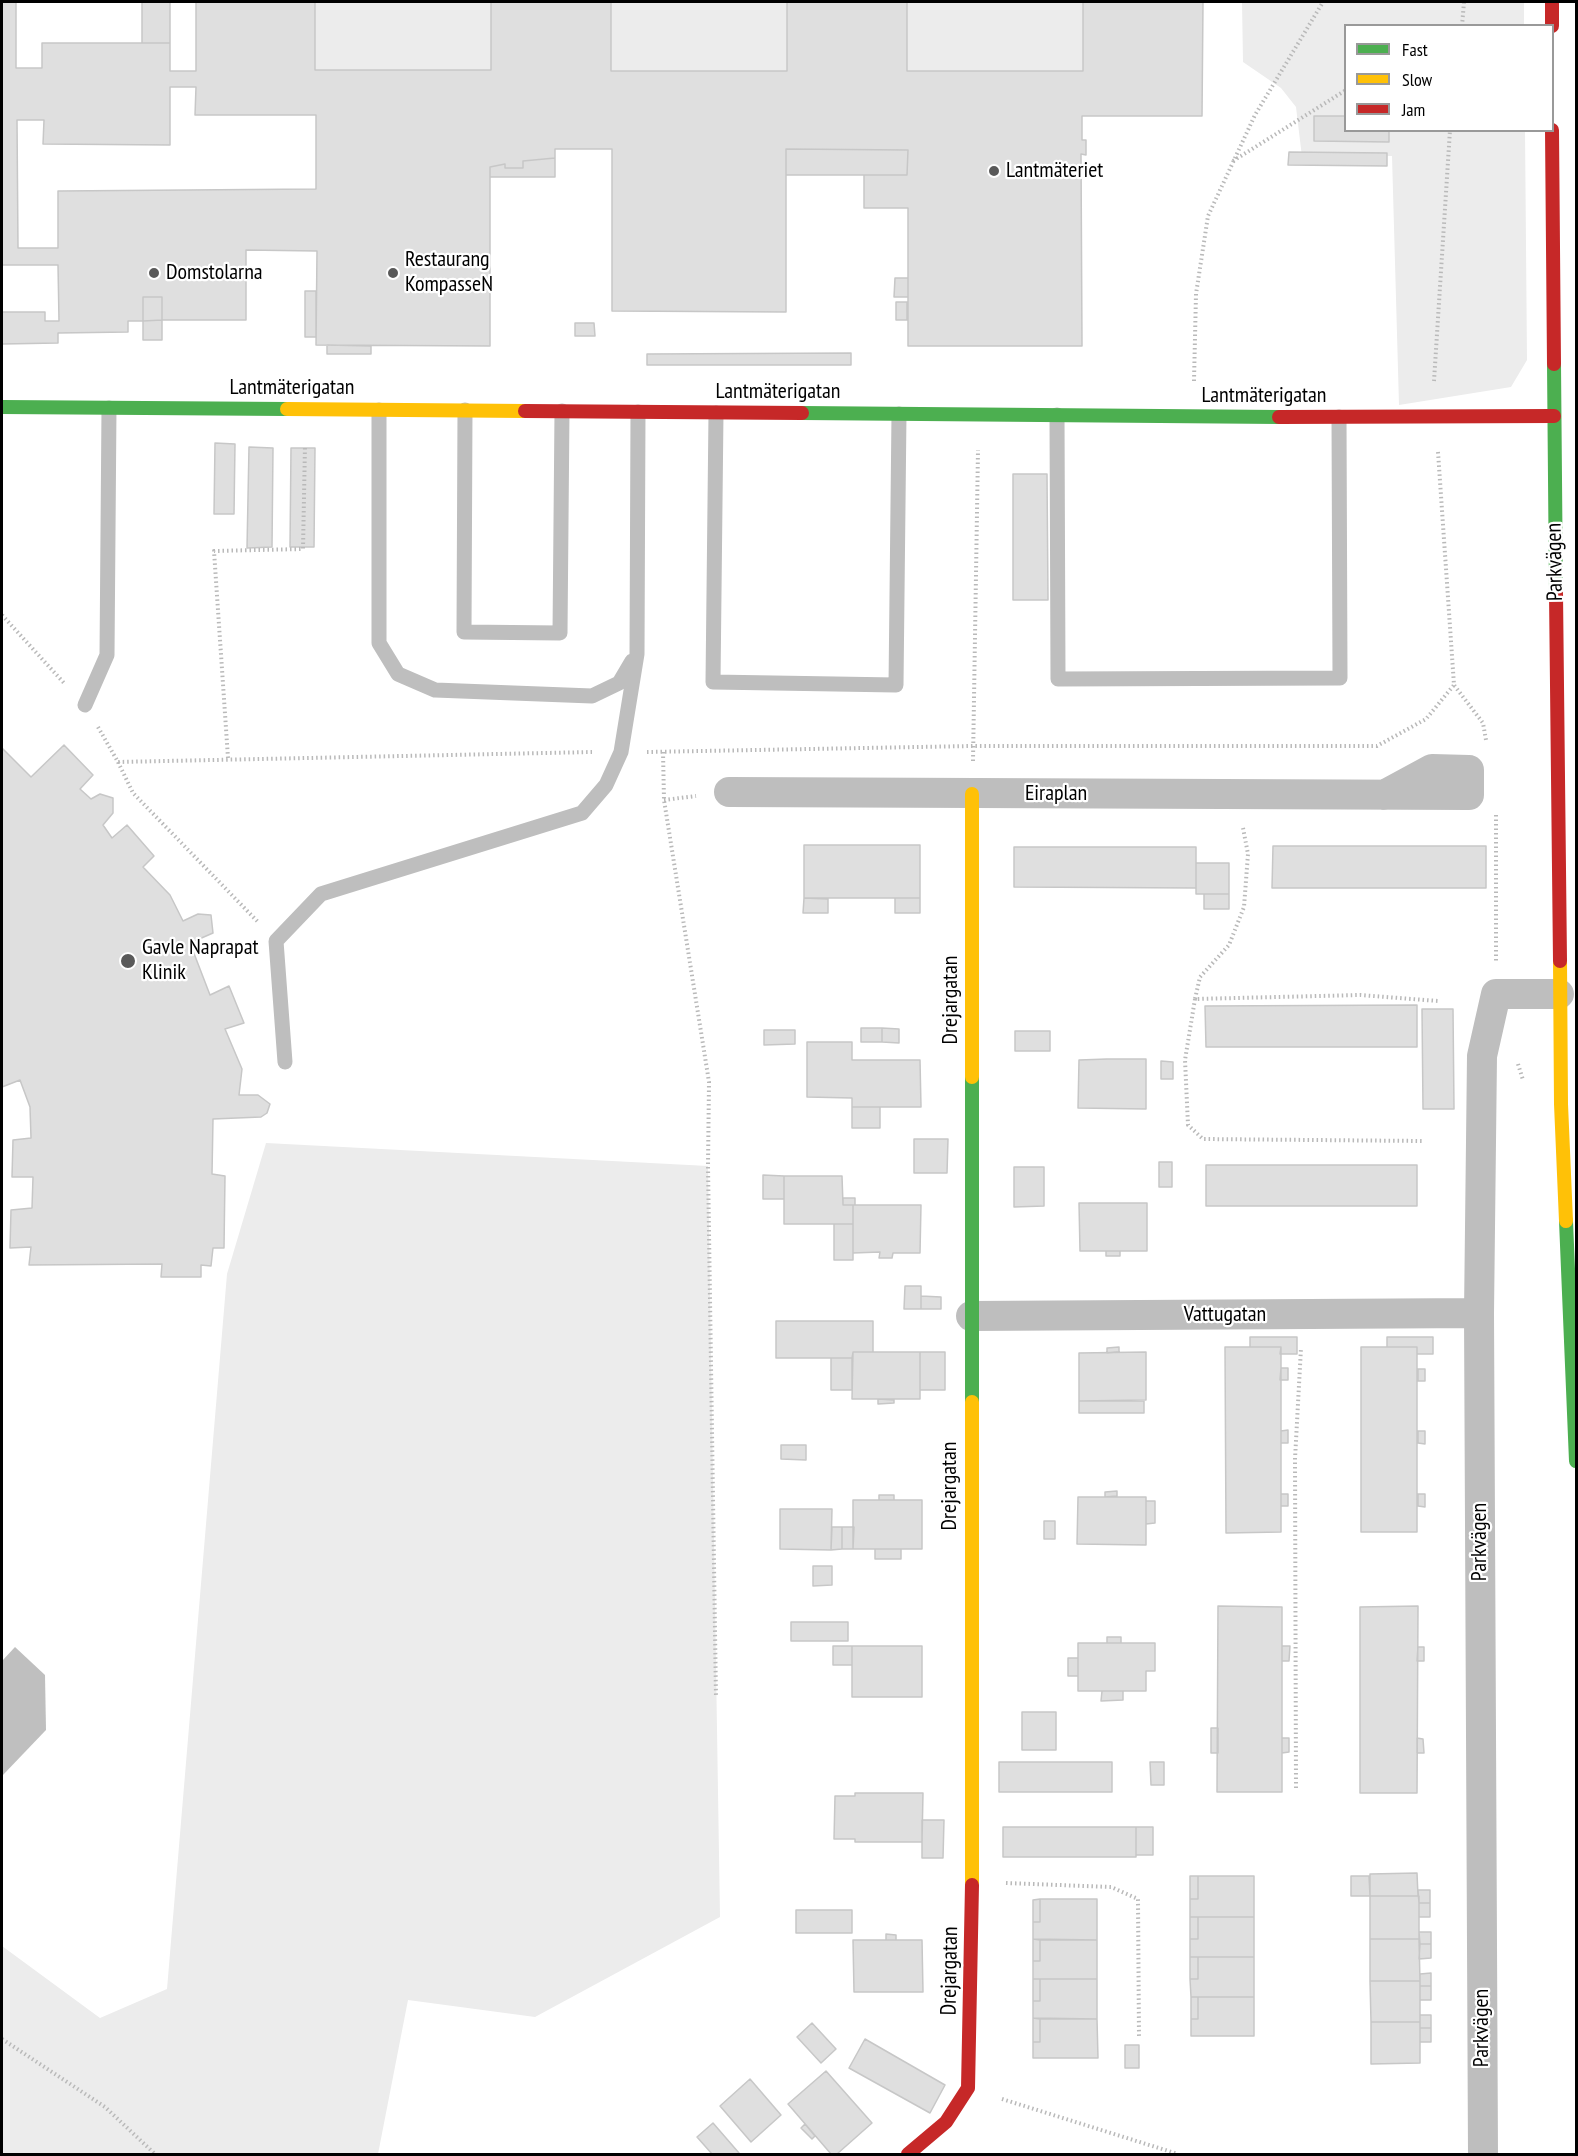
<!DOCTYPE html>
<html>
<head>
<meta charset="utf-8">
<style>
	body { margin:0 }
	#map { position:relative; width:1578px; height:2156px; overflow:hidden; background:#fff; font-family:"PT Sans Narrow",sans-serif }
	canvas { display:block }
	.frame { position:absolute; inset:0; border:3px solid #000; pointer-events:none }
	.legend { position:absolute; left:1344px; top:24px; width:210px; height:108px; box-sizing:border-box; background:#fff; border:2px solid #999; margin:0; padding:8px 10px; list-style:none; font-size:18px; color:#000 }
	.legend li { display:flex; align-items:center; gap:12px; height:30px }
	.legend b { width:30px; border:2px solid #999 }
</style>
</head>
<body>
<div id="map">
<canvas width="1578" height="2156"></canvas>
<div class="frame"></div>
<ul class="legend">
<li><b style="height:8px;background:#4caf50"></b>Fast</li>
<li><b style="height:8px;background:#ffc107"></b>Slow</li>
<li><b style="height:8px;background:#c62828"></b>Jam</li>
</ul>
</div>
<script>
const context = document.querySelector('canvas').getContext('2d');
context.lineJoin = 'round';
function paint(path, color) { context.fillStyle = color; context.fill(path, 'evenodd'); }
function trace(path, color, width, dash) { context.strokeStyle = color; context.lineWidth = width; context.lineCap = dash ? 'butt' : 'round'; context.setLineDash(dash || []); context.stroke(path); }
function write(font, color, halo, rows, align = 'center') {
  context.font = font + ' "PT Sans Narrow",sans-serif'; context.lineWidth = 4.5; context.setLineDash([]); context.textBaseline = 'middle'; context.strokeStyle = halo; context.fillStyle = color; for (const [text, x, y, turn = 0] of rows) {
    context.save(); context.translate(x, y); context.rotate((+turn || 0) * Math.PI / 180); context.textAlign = isNaN(turn) ? turn : align; if (halo) context.strokeText(text, 0, 0); context.fillText(text, 0, 0); context.restore();
  }
}
paint(new Path2D(`
	M315,2h176v68h-176z
	M611,2h176v69h-176z
	M907,2h176v69h-176z
	M1242,2h282v23l-178,1v104l179,1 2,229 -16,27 -112,18 -7,-249 -90,1 -6,-50 -15,-19 -38,-26z
	M266,1143l442,23 12,751 -185,100 -127,-17 -30,154h-376v-208l98,72 67,-29 60,-715z`), '#ececec');
paint(new Path2D(`
	M15,1647l30,28 1,55 -44,46v-115z`), '#bfbfbf');
const building = new Path2D(`
	M2,2h14v66h26v-25h128v28h26v-69h119v68h176v-68h120v69h176v-69h120v69h176v-69h120l-1,114h-120v24h4v15l-5,-1 1,192h-174v-138h-44v-33h43l1,-25 -122,-1v163l-174,-1v-162h-57v9l-32,3v7h-18v-4l-15,3v179l-174,-1 1,-94 -71,-1v70h-84v-23h-19v24h-15v11l-70,1v10l-56,1v-32h43v9h14l-1,-56h-56zM170,87h26l-1,28h121v74l-258,2v57h-40l-1,-128h27l-1,24 127,1z
	M142,2h28v41h-28z
	M1314,116h32v14h43v12l-75,-1z
	M786,149l122,1 -1,25h-121z
	M1289,152l98,1v13l-99,-1z
	M555,158v19h-65v-10l15,-3v4h18v-7z
	M895,278h13v19h-14z
	M305,291h11v46h-11z
	M143,297h19v23l-19,1z
	M896,302h11v18h-11z
	M162,320v20h-19v-19z
	M575,323h19l1,13h-20z
	M327,345l44,1v8h-44z
	M851,353v12h-204v-11z
	M215,443l20,1 -1,70h-20z
	M249,447l24,1 -1,99 -25,1z
	M291,448h24l-1,99h-24z
	M1013,474h34l1,126h-35z
	M64,745l29,30 -13,14 11,10 9,-5 13,4v15l-10,12 9,13 15,-13 27,31 -11,11 27,28 13,26 15,-7 13,1 2,18 -23,10 20,52 19,-9 15,37 -19,6 17,40 -3,26h19l12,9 -3,9 -6,4 -48,2 -1,55 13,2 -1,72h-11l-2,18 -10,-1v12h-40l1,-13 -133,1 2,-18 -21,1 1,-38 21,-2 1,-31h-21l1,-37 18,-2 -1,-31 -10,-27 -18,7v-339l29,29z
	M804,845h116v53h-116z
	M1273,846h213v42h-214z
	M1014,847h182v41l-182,-1z
	M1196,863h33v31h-33z
	M1204,894h25v15h-25z
	M804,898l24,1v14h-25z
	M895,898h25v15h-25z
	M1417,1005v42h-211l-1,-41z
	M1422,1009h31l1,100h-31z
	M861,1028h21v14h-21z
	M882,1028l17,1v14l-17,-1z
	M764,1030h31v14l-31,1z
	M1015,1031h35v20h-35z
	M807,1042h45v18h68l1,47h-69v-9l-45,-1z
	M1107,1059h39v50l-68,-1 1,-48z
	M1161,1061l12,1v17h-12z
	M852,1107h28v21h-28z
	M914,1139h34l-1,34h-33z
	M1159,1162h13v25h-13z
	M1206,1165h211v41h-211z
	M1014,1167h30v39l-30,1z
	M763,1175l21,1v23h-21z
	M784,1176h58l1,29h10v19h-69z
	M843,1198h12v7h-12z
	M1079,1203h68v48h-67z
	M853,1205h68l-1,48h-27l-1,5h-13l1,-6 -27,1z
	M834,1224h19v36h-19z
	M1106,1251h14v5h-14z
	M905,1286h16v23h-17z
	M921,1296l20,1v12h-20z
	M776,1321h97v31h-20l-1,6h-76z
	M1250,1337h47v17h-17l1,-7h-31z
	M1387,1337h46v17h-16v-7h-30z
	M1119,1347v5l-12,1v-5z
	M1225,1347h56v185l-55,1z
	M1361,1347h56v185h-56z
	M853,1352h67v47h-68z
	M920,1352h25v38h-25z
	M1146,1352v48l-67,1v-48z
	M831,1358h21v32h-21z
	M1281,1368h7v12h-8z
	M1418,1369h7v12h-7z
	M878,1399l16,1v3l-16,1z
	M1079,1401h65v12h-65z
	M1288,1430v13h-7v-12z
	M1418,1431h7v13l-7,-1z
	M781,1445h25v15l-25,-1z
	M1117,1491v5l-12,1v-5z
	M1281,1494h7v12h-7z
	M1418,1494h7v13l-7,-1z
	M879,1495h15v5h-15z
	M1078,1497h68v48l-69,-1z
	M853,1500h69v49h-69z
	M1146,1501h9v22l-9,1z
	M780,1509h52l-1,41 -51,-1z
	M1044,1521h11v18h-11z
	M832,1527h10v22l-11,1z
	M842,1527h12l-1,22h-11z
	M875,1549h26v10h-26z
	M813,1566h19v19l-19,1z
	M1218,1606l64,1v185h-65z
	M1418,1606l-1,187h-57v-186z
	M791,1622h57v19h-57z
	M1107,1637h14v6h-14z
	M1078,1643h77v28h-9v20h-68z
	M833,1646h19v19h-19z
	M852,1646h70v51h-70z
	M1282,1646h8l-1,15h-7z
	M1418,1647h6v14h-7z
	M1068,1658h10v18h-10z
	M1102,1691h21v9l-22,1z
	M1022,1712h34v38h-34z
	M1211,1728h7v25h-7z
	M1282,1738h7v14l-7,1z
	M1417,1738l6,1 1,14h-7z
	M999,1762h113v30h-113z
	M1150,1762h14v23h-13z
	M855,1793h68l-1,49h-67v-3h-21l1,-43h20z
	M922,1820h22l-1,38h-21z
	M1003,1827h133v30h-133z
	M1136,1827h17v28h-17z
	M1417,1873l1,23h-48v-22z
	M1190,1876h8v23h-8z
	M1198,1876h56v41h-64v-18h8z
	M1351,1876h18l1,20h-19z
	M1418,1890h12v13h-11z
	M1370,1896h49v43h-49z
	M1040,1899v23h-7v-22z
	M1040,1899h57v41l-64,-1v-17h7z
	M1419,1903h11v14h-11z
	M796,1910h56v23h-56z
	M1190,1917h8v22h-8z
	M1198,1917h56v40h-64v-18h8z
	M1419,1932h12v12h-11z
	M886,1934l10,1v5h-10z
	M1033,1939l7,1v21h-7z
	M1370,1939h49l1,42h-50z
	M853,1940h69l1,52h-69z
	M1040,1940h57v39h-64v-18h7z
	M1420,1944h11v14l-12,1z
	M1190,1957h8v22h-8z
	M1198,1957h56v40h-63l-1,-18h8z
	M1431,1973v13h-11v-12z
	M1033,1979h7v22h-7z
	M1040,1979h57v40l-64,-1v-17h7z
	M1370,1981h50v41h-49z
	M1420,1986h11v14h-11z
	M1191,1997h7v22h-7z
	M1198,1997h56v39h-63v-17h7z
	M1420,2015h11v13h-11z
	M1033,2018l7,1v23h-7z
	M1040,2019h57l1,39h-65v-16h7z
	M1371,2022h49v41l-49,1z
	M812,2023l24,26 -15,14 -24,-26z
	M1420,2028h11v14h-11z
	M865,2039l80,46 -15,28 -81,-45z
	M1125,2045h14v23h-14z
	M826,2071l46,52 -35,31h-6l-43,-50z
	M750,2079l31,36 -30,27 -31,-36z
	M713,2123l26,30 -2,1h-25l-15,-17z
	M805,2124l10,12 -3,3 -11,-11z`);
paint(building, '#dfdfdf');
trace(building, '#c7c7c7', 1.5);
trace(new Path2D(`
	M1462,26l2,-24
	M1233,161l113,-71
	M1194,381l2,-87 12,-78 47,-101 68,-113
	M1434,381l16,-251
	M1438,452l16,233 29,38 3,17
	M2,615l62,68
	M98,727l20,35 474,-10
	M647,752l326,-6h404l49,-27 28,-34
	M663,752l1,48 45,282 -1,84 8,531
	M228,758l-14,-207 89,-2 2,-104
	M973,761l5,-311
	M118,762l15,31 126,130
	M664,800l32,-4
	M1496,815v146
	M1243,828l5,26 -4,53 -15,38 -29,32 -5,22 165,-4 78,6
	M1195,999l-10,61 3,65 15,14 219,2
	M1518,1064l5,16
	M1296,1788l-1,-329 6,-111
	M1006,1883l105,4 27,12 1,139
	M2,2039l103,68 50,47
	M1002,2099l176,55`), '#b9b9b9', 4, [1.5, 3]);
trace(new Path2D(`
	M379,410v233l19,31 37,16 157,6 27,-13 13,-22
	M465,410l-1,222 96,1 2,-222
	M716,413l-3,269 183,3 3,-271
	M1057,415l1,264 282,-1 -1,-261
	M85,705l22,-50 2,-247
	M285,1062l-9,-121 45,-47 261,-81 24,-28 15,-33 16,-98 1,-242`), '#bebebe', 15);
trace(new Path2D(`
	M729,792c246,2 493,3 740,3v-25l-37,-1 -48,26
	M971,1316l508,-3
	M1483,2154l-4,-841 3,-257 14,-62h63`), '#bebebe', 30);
trace(new Path2D(`
	M1554,364l2,229
	M2,407l285,2
	M802,413l477,4
	M972,1077v325
	M1566,1221l10,240`), '#4caf50', 14);
trace(new Path2D(`
	M287,409l238,2
	M972,794v283
	M1560,961l1,143 5,117
	M972,1402v483`), '#ffc107', 14);
trace(new Path2D(`
	M1552,2v24
	M1552,130l2,234
	M525,411l277,2
	M1279,417l275,-1
	M1556,593l4,368
	M908,2154l38,-32 22,-34 4,-203`), '#c62828', 14);
for (const [x, y, r, color] of [
	[994,171,6,"#595959"],
	[154,273,6,"#595959"],
	[393,273,6,"#595959"],
	[128,961,8,"#595959"]
]) { const dot = new Path2D(); dot.arc(x, y, r, 0, 2 * Math.PI); context.fillStyle = color; context.fill(dot); trace(dot, '#fff', 2); }
write('22px', '#000', '#fff', [
	["Lantmäteriet",1006,171],
	["Restaurang",405,260],
	["KompasseN",405,285],
	["Domstolarna",166,273],
	["Gavle Naprapat",142,948],
	["Klinik",142,973]
], 'left');
write('22px', '#000', '#fff', [
	["Lantmäterigatan",292,388],
	["Lantmäterigatan",778,392],
	["Lantmäterigatan",1264,396],
	["Parkvägen",1555,562,-91],
	["Eiraplan",1056,794],
	["Drejargatan",951,1000,-90],
	["Vattugatan",1225,1315],
	["Drejargatan",950,1486,-90],
	["Parkvägen",1480,1542,-90],
	["Drejargatan",950,1971,-89],
	["Parkvägen",1482,2028,-90]
]);
</script>
</body>
</html>
